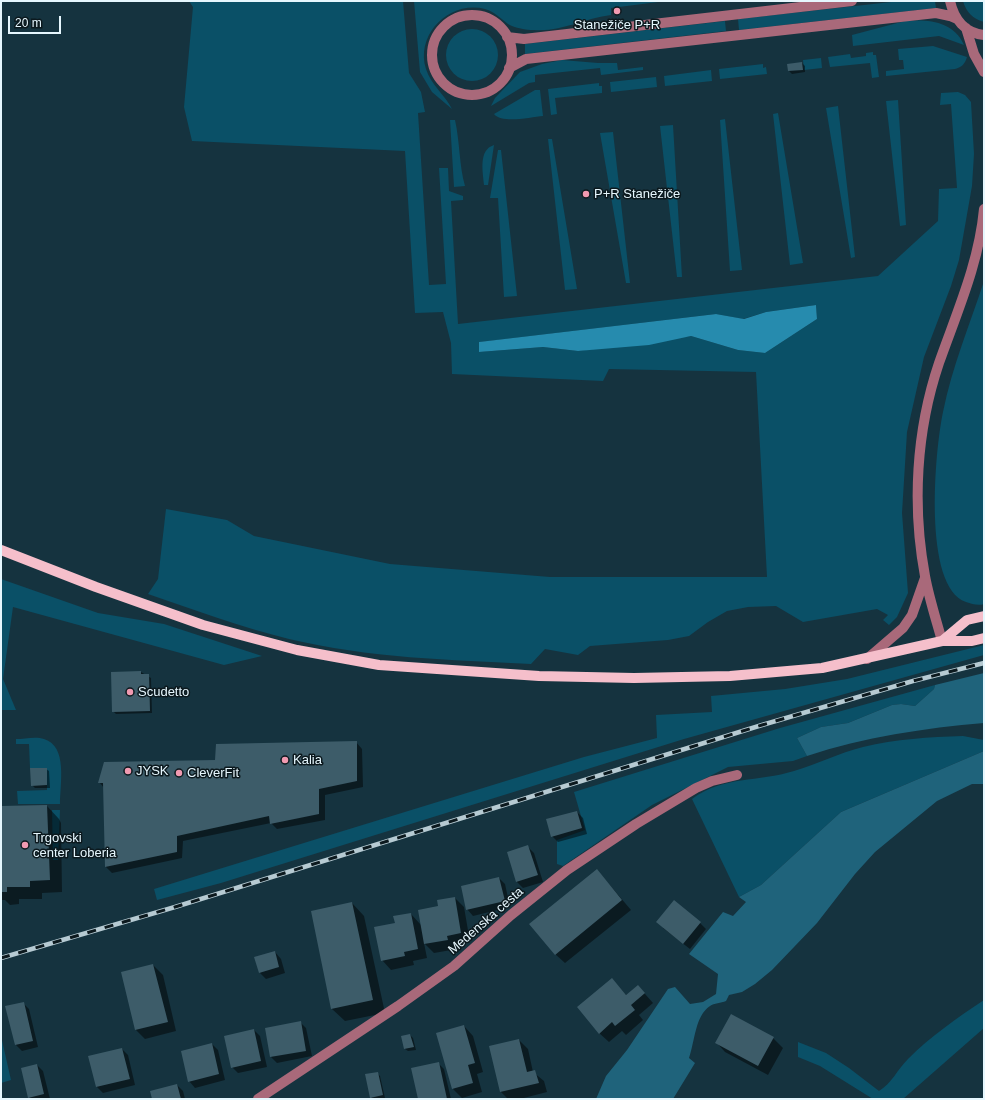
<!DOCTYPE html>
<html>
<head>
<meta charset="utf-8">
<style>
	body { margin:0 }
	#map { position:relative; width:985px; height:1100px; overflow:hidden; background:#15333f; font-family:Arial,sans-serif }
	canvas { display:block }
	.frame { position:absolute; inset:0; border:2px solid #e6f7fe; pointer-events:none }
	.scale { position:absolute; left:8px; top:16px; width:53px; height:18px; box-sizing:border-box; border:2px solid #e6f7fe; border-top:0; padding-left:5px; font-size:12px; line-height:14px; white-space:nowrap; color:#e6f7fe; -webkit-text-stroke:3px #0c191e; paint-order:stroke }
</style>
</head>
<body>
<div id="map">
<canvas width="985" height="1100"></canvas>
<div class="frame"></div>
<div class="scale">20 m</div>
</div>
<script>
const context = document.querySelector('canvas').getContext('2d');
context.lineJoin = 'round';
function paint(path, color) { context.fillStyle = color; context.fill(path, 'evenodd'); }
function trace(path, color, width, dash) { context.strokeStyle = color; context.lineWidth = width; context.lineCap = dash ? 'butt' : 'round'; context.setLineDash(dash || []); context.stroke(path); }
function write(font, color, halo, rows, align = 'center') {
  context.font = font + ' Arial,sans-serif'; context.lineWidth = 3; context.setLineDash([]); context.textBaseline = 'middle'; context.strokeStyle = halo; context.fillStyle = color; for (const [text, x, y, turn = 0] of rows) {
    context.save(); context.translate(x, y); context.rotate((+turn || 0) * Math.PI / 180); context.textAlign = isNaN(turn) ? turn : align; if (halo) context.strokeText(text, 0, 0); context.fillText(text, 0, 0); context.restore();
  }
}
paint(new Path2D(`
	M189,1h214l6,72 12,19 4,20 -7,1 11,172 17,-1 -7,-116h9l1,23 14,5v4l-12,1 7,123 420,-48 60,-55 1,-32 18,-1 -6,-84 -11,1 1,-12 17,-1 7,3 6,7 3,52 -2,32 -13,74 -8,26 -27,71 -17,75 -5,81 6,80 -11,24 -8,8 -6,-5 5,-5 -11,-6 -74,13 -27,-16 -28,1 -21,4 -19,11 -19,14 -21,4 -78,6 -12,9 -33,-6 -14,15c-80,-4 -163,-6 -242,-25 -48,-12 -95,-29 -141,-45l10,-15 8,-70 61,11 27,16 136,28 160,13h217l-11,-205 -147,-3 -6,12 -151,-7 -1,-31 -8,-31 -28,1 -10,-162 -213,-10 -8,-34 9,-100zM816,305l1,14 -52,34 -27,-3 -47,-14 -113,15 -35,-4 -64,5 1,-10 236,-28 27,5 23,-7z
	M414,1h252l-55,7v7c-26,3 -49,17 -77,15 -8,0 -19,-2 -26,-6 -8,-6 -13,-12 -23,-15 -35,-9 -70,25 -59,60 5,16 19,26 26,40l-20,-17 -12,-20z
	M900,1h35l1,7 -197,22 -1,-11z
	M963,1h21v21c-11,-3 -18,-10 -21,-21z
	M725,21l1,10 -201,23v-10z
	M905,21c23,-2 49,0 59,24l-25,-9 -86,10 -1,-11z
	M446 55a26 26 0 1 1 52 0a26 26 0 1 1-52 0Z
	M933,46l34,11c-2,7 -5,10 -12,12l-69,7v-5l18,-2 -1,-9h-4l-1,-11z
	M873,52v3h3l3,22 -7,1 -2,-15 -40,4 -2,-10 22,-3 1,4 15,-2v-3z
	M821,58l1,10 -18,2 -1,-10z
	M562,60l36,3h19l1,7 25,-3v3l-42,5 -1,-7 -65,7v7l-6,1 -38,23 4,-8 25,-26 22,-8z
	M763,64v4l3,-1 1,7 -47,5 -1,-10z
	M711,70l1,11 -47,5 -1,-10z
	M656,77l1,10 -46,5 -1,-10z
	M599,83v3h3v7l-47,5 2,16 -6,1 -3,-26z
	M535,90h5l3,26c-12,1 -41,8 -49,-2z
	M898,100l8,125 -6,1 -14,-125z
	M838,106l17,151 -4,1 -25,-150z
	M778,113l25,150 -13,2 -17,-151z
	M725,119l17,151 -12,1 -10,-151z
	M450,120h5c5,22 4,45 10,66l-11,1z
	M673,125l9,152h-5l-17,-151z
	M613,132l17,151h-4l-26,-150z
	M548,139h4l25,150 -12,1z
	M494,145l-6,40h-4c-1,-13 -6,-35 10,-40z
	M498,150h3l16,146 -13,1 -6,-99h-8z
	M984,281v323c-6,2 -12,0 -18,-2 -44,-15 -31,-153 -23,-190 9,-45 27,-88 41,-131z
	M1,579l97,34 66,11 98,32 -38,9 -211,-58 -10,72 13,31h-15z
	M984,645v10l-300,84 -463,144 -64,17 -3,-11 430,-132 73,-19 -1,-23 56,-3 -1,-16 74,-7 62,-10z
	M935,685l-1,4 -19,17 -14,-2 -9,1 -44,18 -27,4 -24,11 10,18 -14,5 -65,6 -76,38 -89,61 -6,-2v-24l28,-10 -11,-38 206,-64z
	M963,736l21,4v11l-143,61 -80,73 -22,12 -47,-98c30,-23 67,-17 102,-28 23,-7 45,-18 69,-24 33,-8 66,-10 100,-11z
	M16,739c8,0 20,-3 28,0 24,7 16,45 16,65h-42l-1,-13 30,-1v-22h-17l-1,-24h-13z
	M52,810h8l-2,50h-5z
	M984,1000v28l-81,71h-30l-53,-33 -22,-9v-15l28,11 23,15 30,23c13,-8 18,-21 29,-32 23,-23 49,-41 76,-59z
	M1,1036l10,44 -10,3z`), '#0a5067');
paint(new Path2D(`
	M984,673v50c-59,5 -120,14 -177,33l-10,-18 24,-11 27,-4 44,-18 9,-1 14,2 19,-17 1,-4z
	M984,751v33h-12l-35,17 -62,51 -20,22 -38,49 -45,47 -17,14 -13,8 -13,3 -3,6c-5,2 -12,2 -16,5 -15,10 -15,35 -21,52l6,5 -22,36h-77l10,-23 21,-26 41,-61 7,-2 15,17 13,-2 13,-8 2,-20 -29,-20 34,-42 10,4 13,-14 -7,-5 22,-12 80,-73z`), '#1f637b');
paint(new Path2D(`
	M816,305l1,14 -52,34 -27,-3 -47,-14 -42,9 -71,6 -35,-4 -64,5v-10l237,-28 28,5 22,-7z`), '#268bae');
paint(new Path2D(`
	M802,63l3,3v6l-13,2 -3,-3z
	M141,672l10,6 1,35 -36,1 -3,-3z
	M356,742l6,7 1,38 -38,8v25l-48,9 -6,-6 -88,18 -1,17 -70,15 -6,-6 -2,-79 -4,-5 116,-22z
	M46,769l3,2 1,17h-15l-3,-3z
	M47,806l12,13 2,4 1,69 -20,1v6h-23v5l-9,1 -5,-5h-4v-93z
	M577,812l6,6 4,16 -29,8 -6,-6z
	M528,847l6,6 9,29 -20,6 -6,-6 -9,-29z
	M597,870l34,40 -66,53 -10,-9z
	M499,878l6,6 5,23 -37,9 -6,-7z
	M455,898l9,9 6,35 -14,3 1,4 -23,4 -10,-10 3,15 -14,3 1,4 -23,5 -9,-10 14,-36 15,-10 10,11 18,-18z
	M352,903l12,13 21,97 -40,8 -13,-12 -20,-97z
	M700,923l6,6 -16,20 -27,-21z
	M275,952l6,7 4,14 -19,6 -6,-6z
	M153,965l10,10 13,56 -31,8 -9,-9z
	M612,979l14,16 12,-9 15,17 -14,12 4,5 -17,15 -4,-4 -13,11 -10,-9z
	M23,1003l6,6 9,38 -16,4 -6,-6z
	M300,1022l6,6 6,28 -35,7 -6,-6z
	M464,1026l9,10 10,36 -6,2 5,18 -20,6 -9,-9z
	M254,1030l6,6 7,31 -29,6 -6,-6z
	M410,1035l3,3 3,12 -8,1 -3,-2z
	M773,1038l10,10 -15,27 -43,-23 -9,-10z
	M519,1040l9,9 5,23 11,9 3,11 -27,7h-12l-7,-7 -11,-45z
	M212,1044l6,6 7,30 -30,8 -6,-7z
	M122,1049l6,6 7,30 -32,8 -6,-6 -8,-30z
	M438,1063l6,6 7,30h-32z
	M37,1065l6,6 7,28h-19l-2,-2z
	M377,1073l3,3 5,22 -13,1 -5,-24z
	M177,1085l6,6 2,8h-32z`), '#0007');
paint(new Path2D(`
	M802,62l1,8 -15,1 -1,-7z
	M141,671v3h8l1,37 -38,1 -1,-40z
	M357,741v40l-38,8v25l-49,10 -1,-8 -92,20v16l-72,15 -2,-84h-5l6,-21 111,-2 1,-16z
	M30,768h17v17l-16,1z
	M47,805l3,75 -20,1v6h-23v5h-6v-86z
	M577,811l5,17 -31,9 -5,-18z
	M528,845l10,30 -22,7 -9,-30z
	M597,869l25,31 -67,55 -26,-31z
	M499,877l6,24 -39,9 -5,-24z
	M455,897l6,36 -14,3 1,4 -24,4 -6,-34 20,-4 -1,-6z
	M674,900l27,22 -18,22 -27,-22z
	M352,902l21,98 -42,9 -20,-98z
	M411,913l7,36 -14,3 1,4 -24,5 -7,-34 21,-4 -2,-7z
	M275,951l4,16 -20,6 -5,-16z
	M153,964l15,58 -33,8 -14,-58z
	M612,978l14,17 12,-10 7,8 -14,12 4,5 -20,16 -3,-4 -13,12 -22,-27z
	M24,1002l9,39 -18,4 -10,-39z
	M731,1014l43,23 -16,29 -43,-23z
	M301,1021l5,30 -36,6 -5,-29z
	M464,1025l11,38 -7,2 5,18 -21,6 -16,-56z
	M254,1029l7,32 -30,7 -7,-32z
	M410,1034l4,13 -10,2 -3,-13z
	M519,1039l8,33 8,-2 4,13 -39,9 -11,-46z
	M212,1043l7,31 -31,8 -7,-31z
	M122,1048l8,31 -34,8 -8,-31z
	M439,1062l8,37h-29l-7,-31z
	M37,1064l7,30 -16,4 -7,-30z
	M378,1072l5,23 -13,3 -5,-24z
	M177,1084l4,15h-29l-2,-8z`), '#3d5c69');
trace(new Path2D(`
	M950,1c4,18 15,32 34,34
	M432 55a40 40 0 1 1 80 0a40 40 0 1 1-80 0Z
	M966,28l8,26 10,18
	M507,37l17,2 328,-38
	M509,68l17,-9 410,-46 14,3 7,3
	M942,641c-6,-22 -13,-43 -17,-65 -13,-70 -9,-145 14,-213 18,-51 40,-100 45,-154
	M867,659l36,-31 9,-13 13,-37
	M258,1099l140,-93 56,-40 57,-51 56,-45 69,-46 60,-36 16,-7 25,-6`), '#a9697a', 10);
trace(new Path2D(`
	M1,550l95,37 107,38 94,25 82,15 160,11 95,2 96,-2 92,-8 120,-27h30l12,-3
	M942,641l25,-21 17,-4`), '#f5bfcb', 10);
const rail = new Path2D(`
	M1,958l174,-51 587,-182 151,-44 71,-18`);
trace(rail, '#b6cad2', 4.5);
trace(rail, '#0c191e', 3, [9]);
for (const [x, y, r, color] of [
	[617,11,4,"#f19ab1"],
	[586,194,4,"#f19ab1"],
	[130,692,4,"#f19ab1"],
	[285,760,4,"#f19ab1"],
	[128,771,4,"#f19ab1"],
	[179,773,4,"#f19ab1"],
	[25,845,4,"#f19ab1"]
]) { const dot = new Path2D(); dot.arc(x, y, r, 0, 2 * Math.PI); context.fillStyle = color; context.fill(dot); trace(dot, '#0c191e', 1.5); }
write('13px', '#e6f7fe', '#0c191e', [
	["Stanežiče P+R",617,25,"center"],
	["P+R Stanežiče",594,194],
	["Scudetto",138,692],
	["Kalia",293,760],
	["JYSK",136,771],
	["CleverFit",187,773],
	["Trgovski",33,838],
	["center Loberia",33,853]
], 'left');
write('13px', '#e6f7fe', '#0c191e', [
	["Medenska cesta",486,921,-41]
]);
</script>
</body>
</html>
